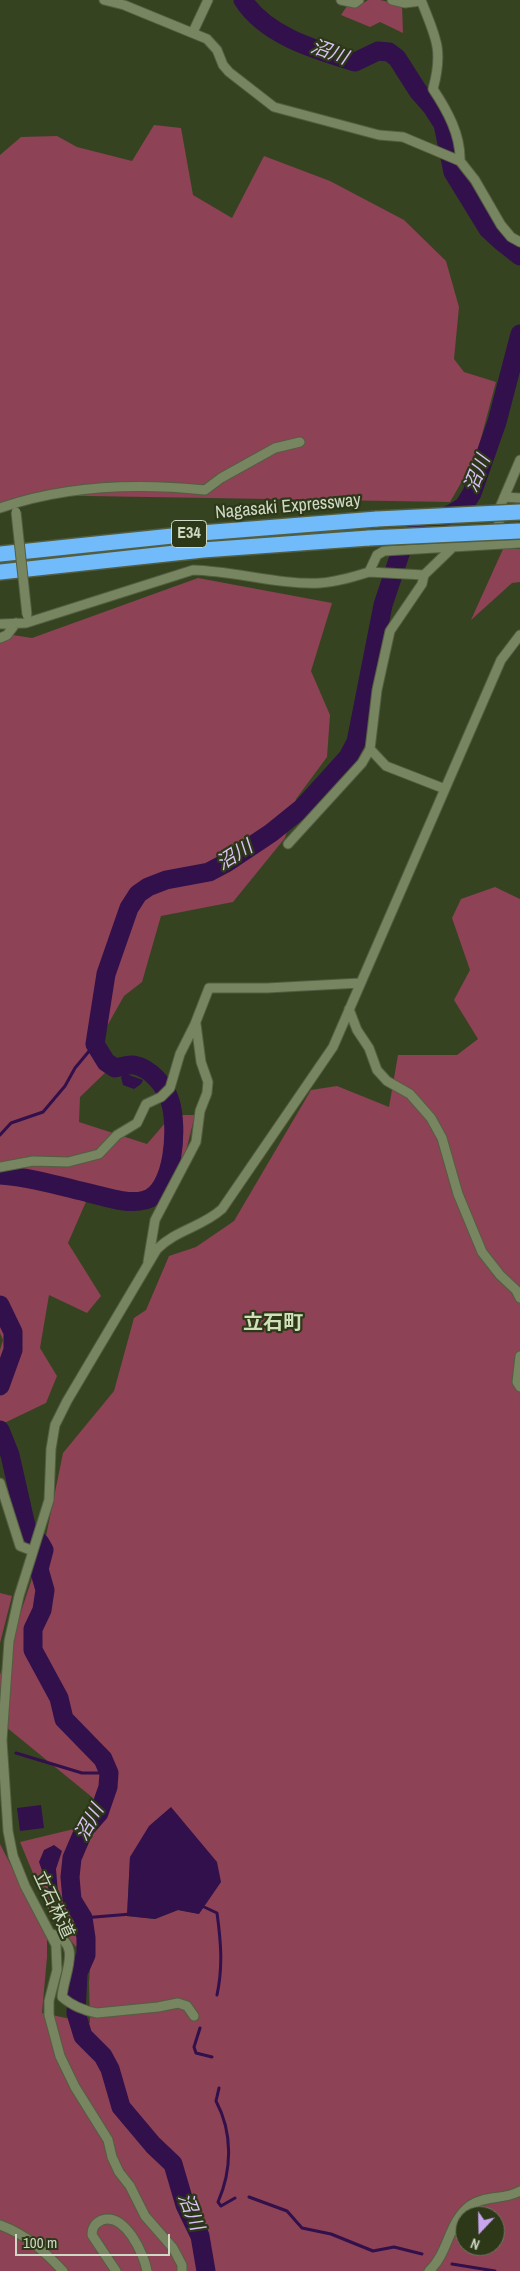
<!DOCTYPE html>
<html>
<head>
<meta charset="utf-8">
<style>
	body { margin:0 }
	#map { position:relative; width:520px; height:2271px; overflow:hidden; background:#364321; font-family:"Archivo Narrow",sans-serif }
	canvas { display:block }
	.north { position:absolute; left:455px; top:2206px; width:50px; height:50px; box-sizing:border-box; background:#2c3817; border:1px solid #6d785c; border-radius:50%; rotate:201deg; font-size:14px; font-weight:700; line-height:20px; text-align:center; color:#cfd8c4 }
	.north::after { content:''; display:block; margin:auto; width:18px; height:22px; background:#c8a6ef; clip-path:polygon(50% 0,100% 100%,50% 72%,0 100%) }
	.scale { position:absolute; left:15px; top:2234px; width:155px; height:22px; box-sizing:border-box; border:2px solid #cfd8c4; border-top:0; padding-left:6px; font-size:15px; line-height:18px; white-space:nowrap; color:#cfd8c4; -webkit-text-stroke:4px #2c3817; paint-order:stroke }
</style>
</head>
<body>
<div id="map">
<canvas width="520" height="2271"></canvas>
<div class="north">N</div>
<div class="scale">100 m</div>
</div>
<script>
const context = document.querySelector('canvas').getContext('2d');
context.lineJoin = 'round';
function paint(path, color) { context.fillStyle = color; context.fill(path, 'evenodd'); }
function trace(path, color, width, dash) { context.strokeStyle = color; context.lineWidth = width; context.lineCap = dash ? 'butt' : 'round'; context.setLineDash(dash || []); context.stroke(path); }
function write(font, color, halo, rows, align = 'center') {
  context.font = font + ' "Archivo Narrow","Noto Sans JP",sans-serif'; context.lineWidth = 4.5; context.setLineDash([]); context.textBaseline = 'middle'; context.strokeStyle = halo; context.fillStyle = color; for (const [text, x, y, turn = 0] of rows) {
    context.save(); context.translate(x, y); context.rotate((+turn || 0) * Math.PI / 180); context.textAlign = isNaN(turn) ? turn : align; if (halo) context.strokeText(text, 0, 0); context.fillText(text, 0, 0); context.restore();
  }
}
paint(new Path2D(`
	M368,0h12l22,5 1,28 -23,-11 -10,5 -29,-12 6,-9 10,1z
	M154,125l27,3 12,67 39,23 32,-62 66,25 74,39 42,41 13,46 -5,52 10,13 32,10 -20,75 -26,45 -422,-7 -28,9v-349l21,-18 36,-1 20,11 55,14z
	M503,549h17v33l-8,1 -41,37z
	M198,578l134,25 -21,68 19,44 -3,42 -31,42 -11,39 -52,64 -72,14 -19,66 -18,14 -22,39 6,35 -28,27 -1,25 68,22 25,-29h23l-11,44 -19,37 -73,-8 -24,55 33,53 -14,17 -38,-18 -9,53 17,28 -11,27 -46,22v-75l3,-10 -3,-7v-700l32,5z
	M495,887l25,12v1372h-520v-427l47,92v21l-5,56 48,10 -1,-40 4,-59 -17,23 -26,-33 -30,-72 58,-14 15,-30 -93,-76v-47l46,-139 17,-83 51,-62 20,-73 12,-8 23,-54 27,-9 38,-26 77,-131 26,-4 52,21 9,-52h59l21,-16 -24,-39 16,-30 -18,-52 9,-19zM130,1857l69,57 -21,-4 -23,9 -28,-3zM465,2216h30v30h-30z
	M0,1593l12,3 -12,47z`), '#8d4255');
paint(new Path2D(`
	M126,1074l17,6 -2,4 -7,5 -11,-4 -2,-8z
	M41,1805l3,23 -24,3 -3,-23z
	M171,1807l46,55 4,20 -22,32 -21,-4 -23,9 -28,-3 3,-59 19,-31z
	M54,1845l8,6 -6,18 2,24h-8l-11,-31 5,-12z`), '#31104c');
trace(new Path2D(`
	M0,1135l11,-12 32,-11 22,-26 10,-18 20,-24
	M16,1753l66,20h27
	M202,1906l15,7c4,29 6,54 0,82
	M83,1918l48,-4
	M200,2028l-6,19 2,6 16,4
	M219,2088l-3,13c17,32 16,69 2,101l3,4 14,-8
	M249,2197l38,14 15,17 29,6 42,17 21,-4 28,7
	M452,2264l43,7`), '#31104c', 3);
trace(new Path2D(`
	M243,0c23,36 73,50 112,62l23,-11 11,1 8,6 21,33 14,16 11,17 10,48 35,57 13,12 19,15
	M0,1175c30,2 60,11 89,18 17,4 39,12 56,7 30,-8 33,-75 25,-99 -5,-16 -20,-33 -36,-36 -6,-1 -13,2 -19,3l-9,-6 -11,-18 11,-70 23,-66 9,-14 10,-7 18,-7 43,-8 17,-9 45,-30 31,-25 46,-51 8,-15 27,-137 21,-63 22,-18 27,-11 11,-7 8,-13 25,-71 23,-88
	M0,1305l13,27v18l-13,36
	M0,1430l10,25 17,75 13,13 4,7 -5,19 6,21 -3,20 -9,19v21l26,48 5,21 39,40 6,14 -1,14 -9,26 -15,17 -12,28 -2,19 2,23 11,18 3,20v17l-8,18 -2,40 7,23 20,20 7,13 11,38 32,38 20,19 12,41 15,31 6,35`), '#31104c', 19);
const street = new Path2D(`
	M104,0l20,5 83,34 10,11 6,15 6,7 45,35 105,28 24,2 57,24 15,19 26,45 10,12 9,5
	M341,0l14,3 4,-3
	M392,0l13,3 16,-2
	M421,0c14,37 23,48 12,89 14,21 28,46 27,72
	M193,32l15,-32
	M504,497l16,1
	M0,508c66,-23 137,-25 205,-18l16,-12 54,-30 25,-6
	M498,536l2,-29 20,-47
	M369,572l55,3
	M0,624l26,-1 167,-53c42,1 86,15 127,13 17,-1 33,-6 49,-11l8,-17 7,-4 136,-8
	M0,638l7,-3 9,-12
	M445,789l-59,-23 -16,-17 7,-59 13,-59 32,-47 2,-9 29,-28
	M288,844l74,-81 8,-14
	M349,1009l8,21 12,18 8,22 10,11 23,13 21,24 11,20 16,56 24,58 18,23 16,15 4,8
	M0,1167l33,-6 35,1 31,-8 18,-19 20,-12 9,-19 15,-7 9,-9 10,-34 15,-30 14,-36h58l93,-5
	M148,1262l7,-42 41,-78 4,-31 7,-18 1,-11 -7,-20 -5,-38
	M520,1356l-3,26 3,5
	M0,1483l20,63 13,5
	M52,1934c31,10 12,38 10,63 9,8 23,14 35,16l61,-6 20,-4 9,3 7,10
	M0,2225c27,10 44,26 63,46
	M116,2271l-24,-36c0,-8 3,-12 10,-15 23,-8 42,34 45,51
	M182,2271v-6l-9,-17 -28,-32 -15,-30 -11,-14 -7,-15 -4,-17 -33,-53 -15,-31 -11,-41v-14l8,-31 -1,-25 -31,-59 -12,-30 -5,-25 -6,-91 7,-99 10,-45 30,-96 2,-51 4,-24 12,-24 90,-152c19,-19 45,-22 65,-40l111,-162 168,-387 19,-25
	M429,2271c20,-18 19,-50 42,-66 14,-10 34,-5 49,-14`);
const highway = new Path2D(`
	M0,554l201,-21 176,-14
	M0,572l203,-22 166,-12`);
trace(street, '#535e40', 11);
trace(highway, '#535e40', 18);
trace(street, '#778661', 9);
trace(highway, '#71bbfa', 15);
const streetBridge = new Path2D(`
	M16,512l11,103`);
const highwayBridge = new Path2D(`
	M377,519l143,-7
	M369,538l151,-7`);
trace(streetBridge, '#535e40', 11, []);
trace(highwayBridge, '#535e40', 18, []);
trace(streetBridge, '#778661', 9);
trace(highwayBridge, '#71bbfa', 15);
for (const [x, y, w] of [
	[189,534,35]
]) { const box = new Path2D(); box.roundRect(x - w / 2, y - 13.5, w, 27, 4); context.fillStyle = '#2c3817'; context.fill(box); trace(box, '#cfd8c4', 1); }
write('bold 16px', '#cfd8c4', null, [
	["E34",189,534]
]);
write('18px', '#cfd8c4', '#2c3817', [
	["Nagasaki Expressway",288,507,-5],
	["立石林道",53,1905,65]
]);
write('italic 19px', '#dcc2fa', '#2c3817', [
	["沼川",329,53,20],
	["沼川",478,474,-68],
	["沼川",235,856,-32],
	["沼川",90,1823,-61],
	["沼川",190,2212,68]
]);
write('bold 20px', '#d0e1b9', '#2c3817', [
	["立石町",273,1324]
]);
</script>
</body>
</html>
